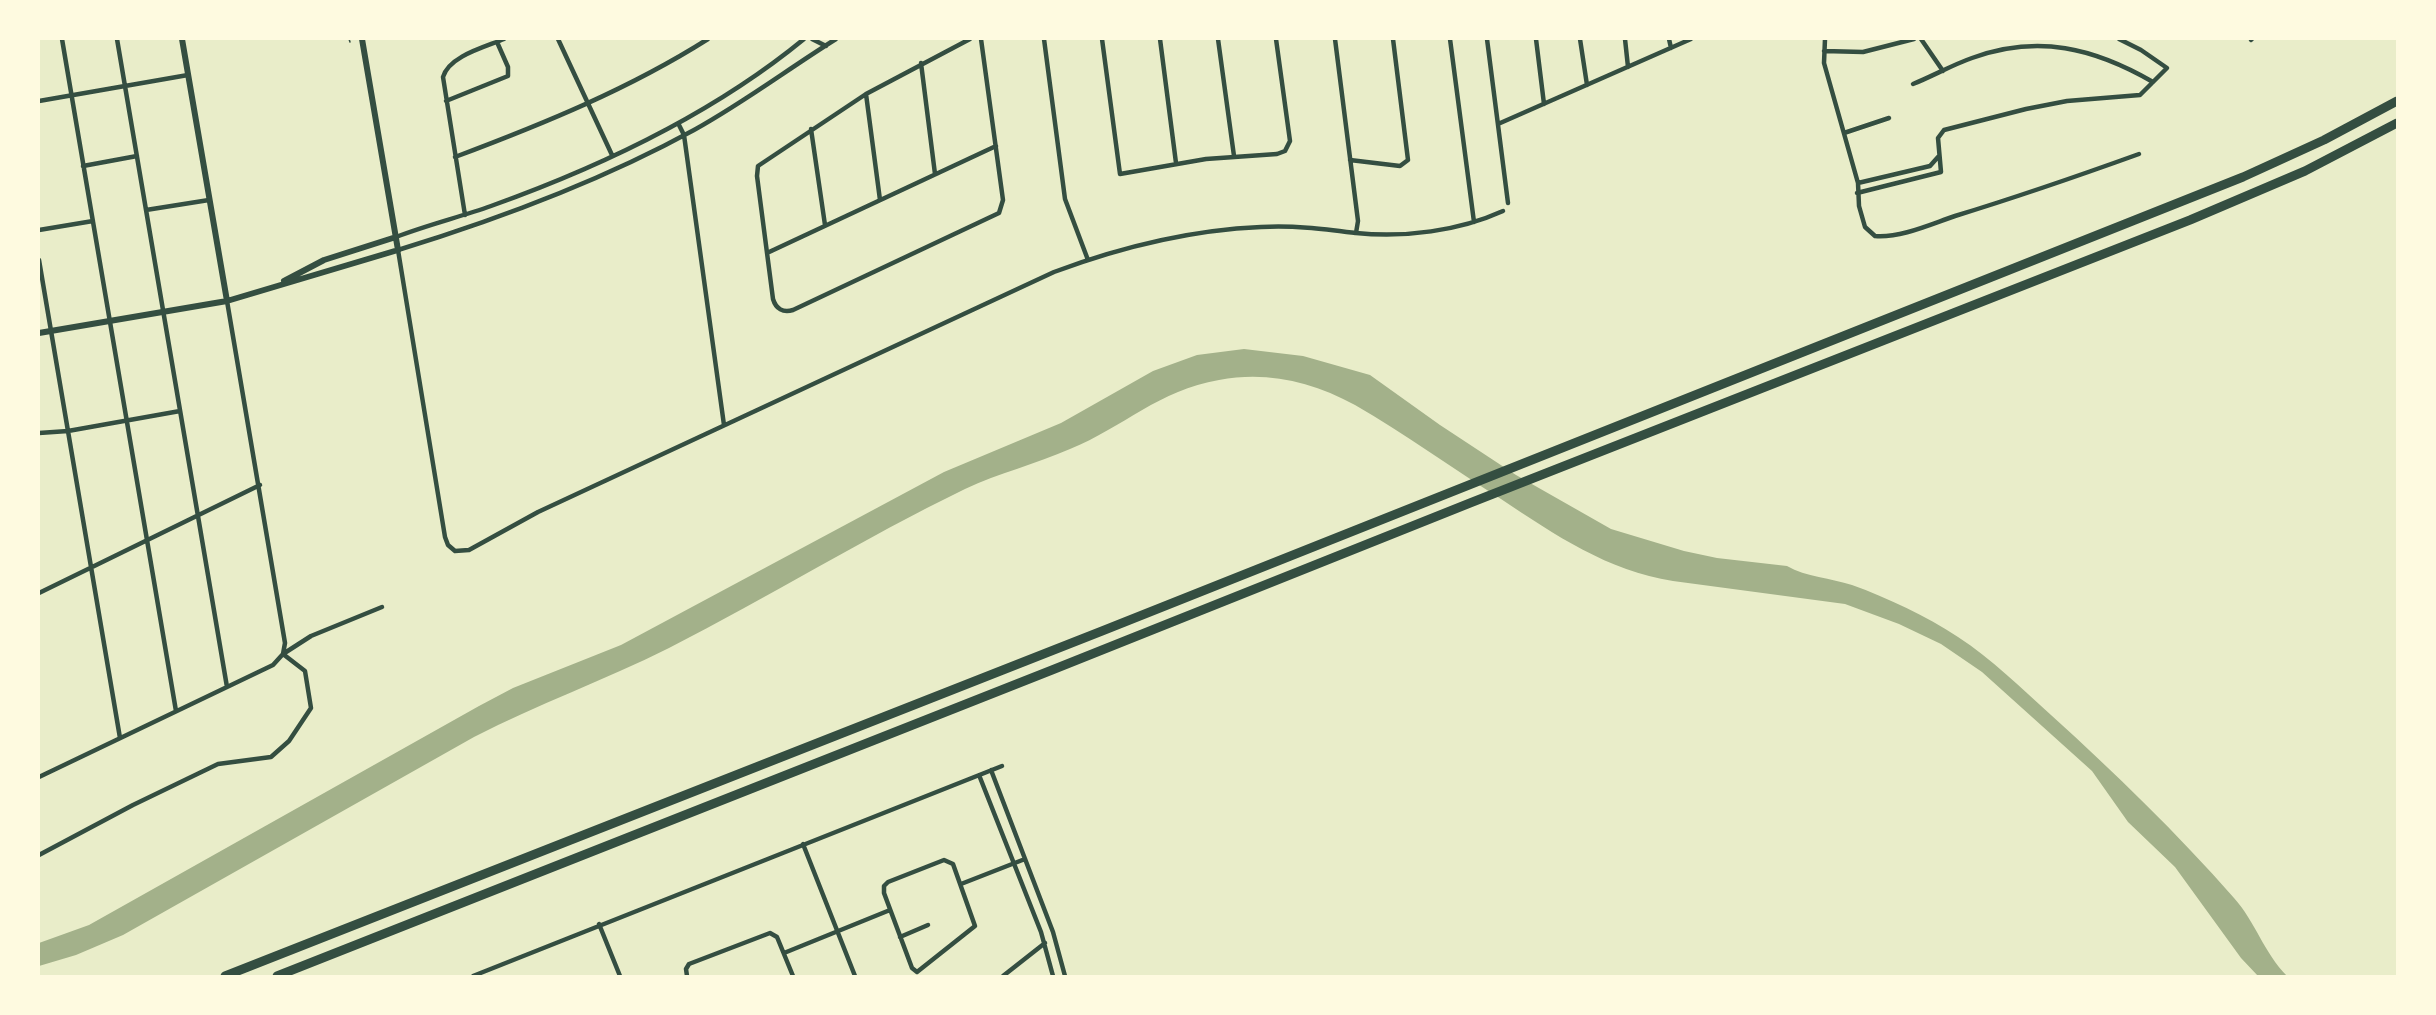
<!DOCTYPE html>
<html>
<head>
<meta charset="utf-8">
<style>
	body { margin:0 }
	#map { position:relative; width:2436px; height:1015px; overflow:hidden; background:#e9edc9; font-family:Overpass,sans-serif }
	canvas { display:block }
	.frame { position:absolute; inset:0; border:40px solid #fefae0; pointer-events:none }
</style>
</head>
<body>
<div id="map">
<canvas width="2436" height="1015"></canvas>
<div class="frame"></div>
</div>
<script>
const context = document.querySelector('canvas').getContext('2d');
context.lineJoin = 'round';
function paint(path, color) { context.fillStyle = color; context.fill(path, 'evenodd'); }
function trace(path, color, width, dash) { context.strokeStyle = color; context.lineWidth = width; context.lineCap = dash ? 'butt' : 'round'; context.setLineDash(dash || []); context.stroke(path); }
paint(new Path2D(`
	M1244,349l59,7 67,19 70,50 76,50 95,54 73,22 33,7 70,8c19,11 44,12 65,19 36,13 74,31 106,52 34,22 63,51 93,78 64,58 126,118 183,183 21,23 30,55 53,78h-29l-17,-18 -66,-91 -47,-45 -36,-51 -110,-99 -41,-28 -42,-20 -54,-20 -172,-23c-65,-10 -118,-46 -172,-82 -49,-31 -96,-65 -146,-94 -43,-23 -87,-34 -136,-25 -60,10 -95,47 -149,69 -34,15 -71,24 -105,40 -101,49 -196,108 -296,159 -64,32 -131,56 -195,89l-351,198 -47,20 -37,11v-23l50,-18 390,-219 34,-18 108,-43 323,-173 117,-49 92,-52 44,-16z`), '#a3b18a');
trace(new Path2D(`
	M349,39l1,3`), '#344e41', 1.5);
trace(new Path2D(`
	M62,39l114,672
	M117,39l110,648
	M558,39l54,116
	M812,39l14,7
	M836,39c-48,30 -93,64 -142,91 -93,51 -195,89 -296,120l47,287 3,8 7,6 14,-1 69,-38 516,-240c67,-25 135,-42 207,-45 32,-2 63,2 95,6 48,5 103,-2 147,-22
	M970,39l-104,55 -108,72 -1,10 16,123c3,10 10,14 20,11l206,-97 4,-13 -22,-161
	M1044,39l21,160 23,61
	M1102,39l18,135 86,-15 71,-5 8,-3 5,-10 -14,-102
	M1160,39l16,124
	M1218,39l16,117
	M1335,39l23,182 -2,12
	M1450,39l24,183
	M1487,39l21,164
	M1536,39l8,65
	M1580,39l7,46
	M1625,39l3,28
	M1669,39l2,9
	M1825,39l-1,24 34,120 1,23 6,21 10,9c26,2 56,-12 80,-20 62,-19 123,-40 184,-62
	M1921,39l22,32
	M2251,40l1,-1
	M1824,51l39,1 51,-13
	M921,63l14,111
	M1913,84c20,-8 39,-19 59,-26 66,-24 122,-10 181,24
	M866,94l14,106
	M39,101l149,-26
	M446,101l62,-25v-9l-11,-25
	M678,123l6,12 40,290
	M1498,124l193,-85
	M811,129l14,96
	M1844,133l45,-15
	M455,157c88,-33 174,-68 253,-118
	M1350,160l50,6 8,-6 -15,-121
	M83,166l54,-10
	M1858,183l72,-17 8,-9
	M1857,193l84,-21 -3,-34 6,-8 82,-21 41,-8 73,-6 27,-27 -26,-18 -22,-11
	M146,210l63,-10
	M465,215l-22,-138c6,-21 42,-30 61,-38
	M39,230l54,-9
	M396,237c31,-12 64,-20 95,-31 109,-39 223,-93 313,-167
	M767,253l229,-107
	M39,260l81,478
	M227,301l58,342 -2,11
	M39,433l29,-2 112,-20
	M39,593l221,-108
	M991,770l62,162 12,44
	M979,775l62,157 12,44
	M39,777l234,-112 10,-11 28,-18 71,-29
	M803,844l52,132
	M39,855l94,-50 85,-41 53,-7 18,-16 22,-33 -6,-37 -22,-17
	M944,860l9,4 22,62 -58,46 -5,-4 -28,-75v-7l4,-4z
	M961,884l64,-25
	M599,924l21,52
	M900,937l28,-12
	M784,953l106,-43
	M473,976l529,-210
	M687,976l-1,-7 3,-5 81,-31 7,4 16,39
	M1003,976l42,-33`), '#344e41', 4.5);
trace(new Path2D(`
	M182,39l45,262
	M284,281l40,-21 72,-23
	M39,333l188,-32 171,-51 -36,-211`), '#344e41', 6);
trace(new Path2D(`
	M225,976l877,-345 1141,-454 81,-37 73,-39
	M277,976l775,-306 418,-167 720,-283 115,-49 92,-48`), '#344e41', 9);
</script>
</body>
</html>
